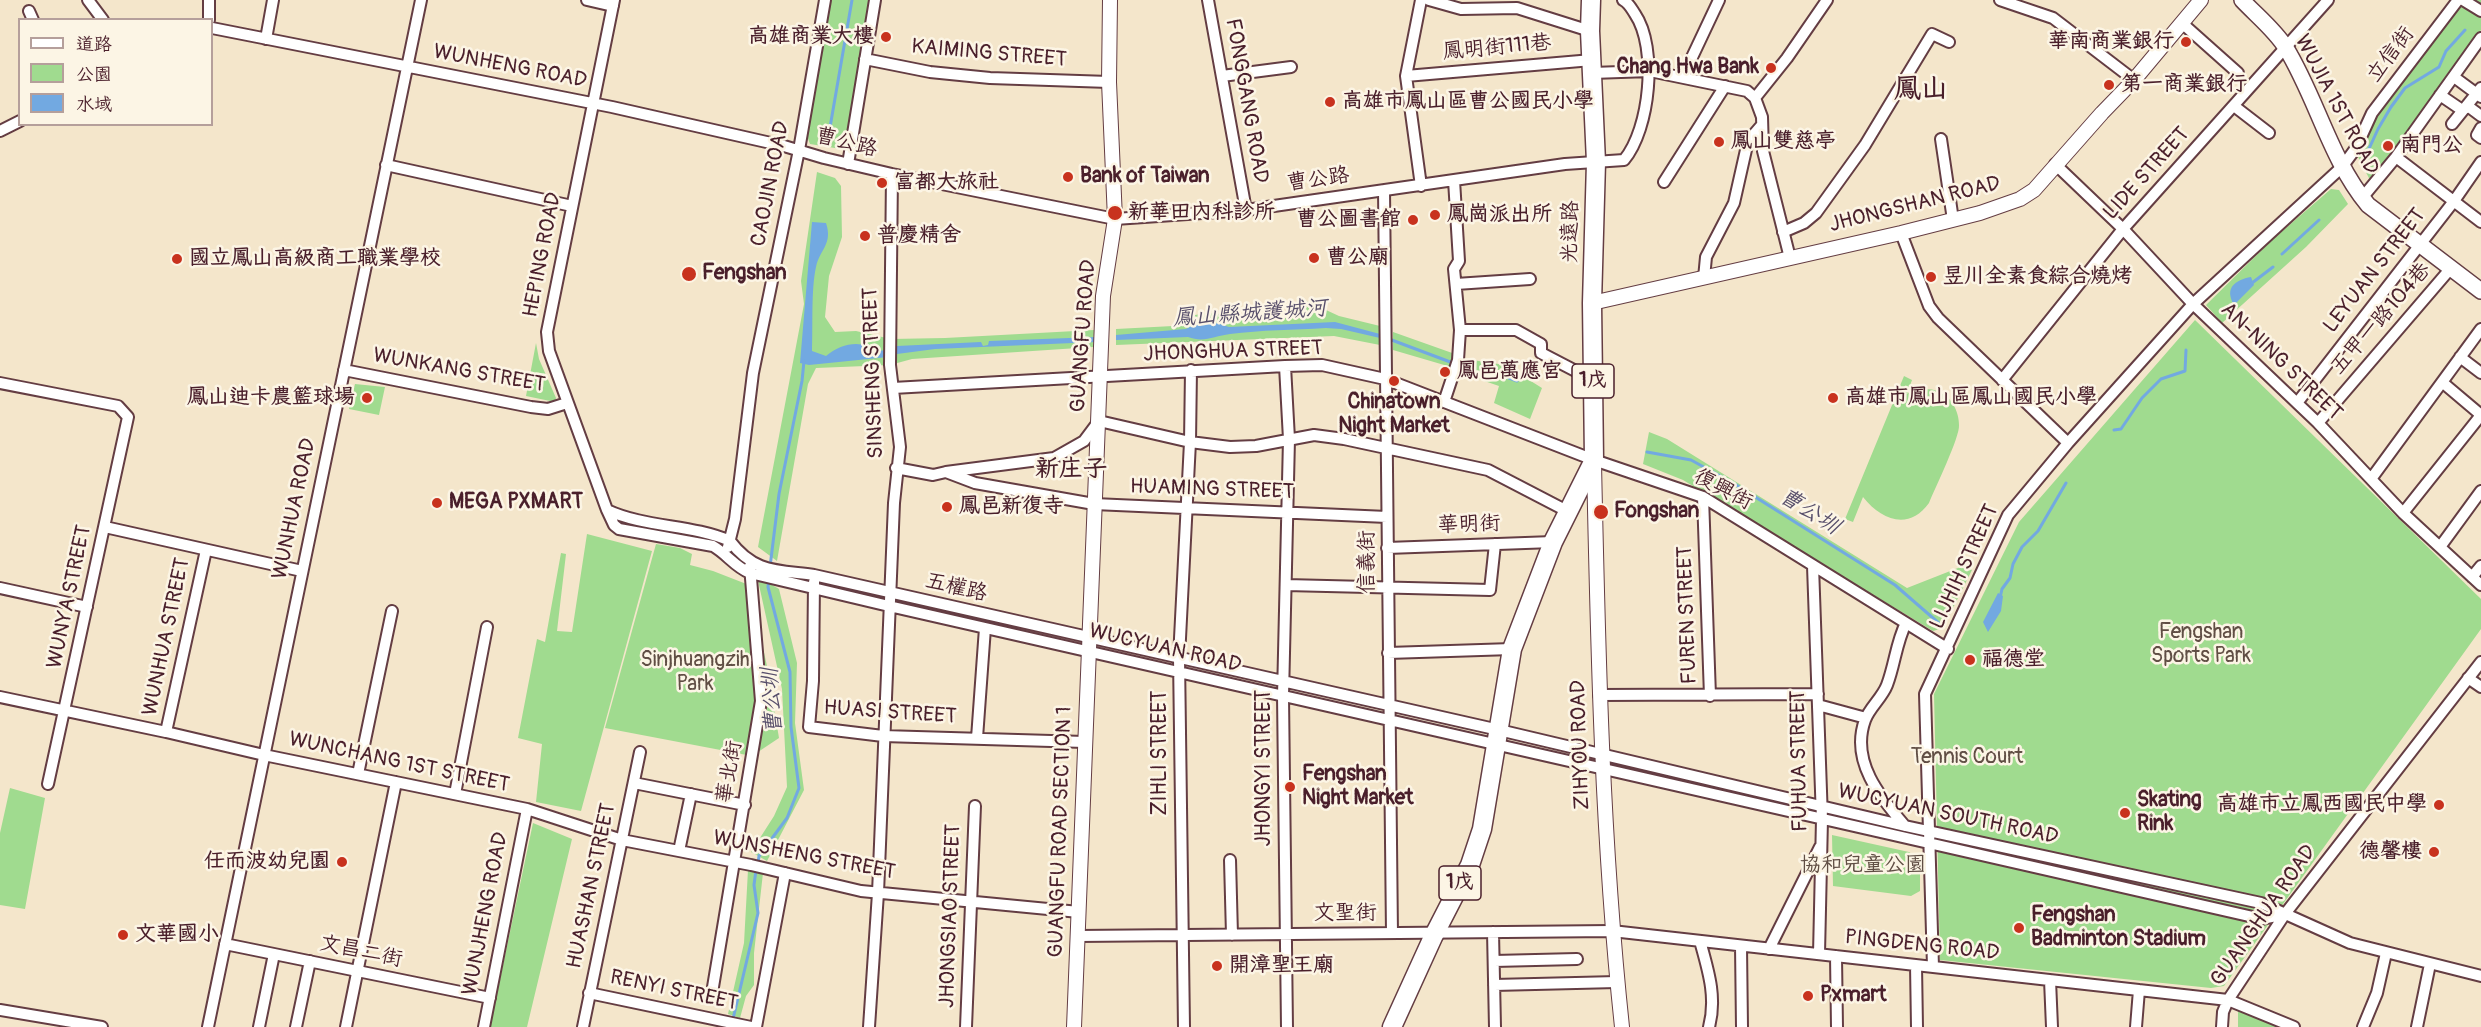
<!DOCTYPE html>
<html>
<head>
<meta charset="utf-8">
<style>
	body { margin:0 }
	#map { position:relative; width:2481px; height:1027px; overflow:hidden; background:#f4e6cb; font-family:Pangolin,"LXGW WenKai TC",sans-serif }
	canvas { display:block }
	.legend { position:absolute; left:18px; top:18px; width:195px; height:108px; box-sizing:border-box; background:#fcf5e5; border:2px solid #b59f9b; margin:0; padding:8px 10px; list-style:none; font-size:18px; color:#4a1f2b }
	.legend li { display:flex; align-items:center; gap:12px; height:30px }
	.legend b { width:30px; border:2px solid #b59f9b }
</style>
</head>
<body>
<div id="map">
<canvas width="2481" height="1027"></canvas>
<ul class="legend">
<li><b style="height:8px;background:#fff"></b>道路</li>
<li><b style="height:16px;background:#a0db8f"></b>公園</li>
<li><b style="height:16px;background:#72a9e1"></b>水域</li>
</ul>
</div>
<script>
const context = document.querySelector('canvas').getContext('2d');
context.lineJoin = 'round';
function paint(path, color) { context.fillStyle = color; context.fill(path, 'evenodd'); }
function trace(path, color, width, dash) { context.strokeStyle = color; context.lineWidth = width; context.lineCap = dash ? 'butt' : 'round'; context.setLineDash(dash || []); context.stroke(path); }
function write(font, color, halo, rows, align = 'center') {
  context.font = font + ' Pangolin,"LXGW WenKai TC",sans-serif'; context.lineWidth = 5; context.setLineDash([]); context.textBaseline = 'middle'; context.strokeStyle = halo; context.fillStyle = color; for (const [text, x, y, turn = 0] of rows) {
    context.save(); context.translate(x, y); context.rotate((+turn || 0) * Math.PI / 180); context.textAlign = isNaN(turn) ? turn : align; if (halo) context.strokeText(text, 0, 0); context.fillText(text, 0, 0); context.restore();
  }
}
paint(new Path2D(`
	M831,0h38l-23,146 -5,3 -31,-5 -3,-8z
	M2462,0h19v30l-79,114 -31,38 -15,-29 16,-32z
	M817,172l18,6 6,8 1,51 -13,39 -4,41 10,15 21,-1 35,8 54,-1 149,-8 -1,17 -181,12 -22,6 -74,3 -8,16 -31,177 -19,-14 46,-243 -3,-23z
	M2331,189l8,1 9,14 -42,43 -84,76 -16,-18 66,-65z
	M1300,298l39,18 41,10v19l-46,-9 -218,9v-16l57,-3 17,-10 16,-3 14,1 15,6 54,-2z
	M2195,320l286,279v30l-257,357 -13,2 -271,-28 -6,-266 85,-172z
	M1393,332l62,22 -4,13 -58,-17z
	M536,343l3,16 17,39 -1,4 -29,-6z
	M1466,359l39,6 37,23 -12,31 -36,-16 5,-17 -38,-13z
	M1904,376l8,4 -5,14c7,-6 22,-6 31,-3 13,5 21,20 21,34 1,12 -24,63 -30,78 -20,28 -48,17 -66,-6l-10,25 -8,-3z
	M355,384l30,3 -6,28 -30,-6z
	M1649,432l18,7 240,149 56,-22 9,4 -29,58 -10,3 -250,-151 -40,-16z
	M587,534l65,17 -71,260 -45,-9 6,-58 -24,-6 19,-99 8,3 16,-89 5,1 -9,77 15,1z
	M656,544l24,4 12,6 -2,11 23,6 36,14 18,81 12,72 -27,18 -147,-28z
	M757,576l22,13 18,74 -2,60 9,67 -37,71 -16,-9 23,-36 13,-29 -5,-98z
	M10,788l35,10 -20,111 -25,-4v-72z
	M533,823l39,16 -45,188h-37z
	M1832,835l77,17 11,7v32l-9,5 -78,-10z
	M748,870l15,3 -9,80v32l-8,11 -6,22 -12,-4 16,-71z
	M2238,1010l43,17h-43z`), '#a0db8f');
paint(new Path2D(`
	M812,222l14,1c7,21 -6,26 -10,44 -5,22 -3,60 -4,84l14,5c17,-14 35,-16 54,-5l8,-2v8l-79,8 -9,-2z
	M2251,277l3,8 -20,20c-10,-17 1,-25 17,-28z
	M1335,322l45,12v4l-39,-9 -15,-1c-32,2 -65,2 -96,6 -16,2 -26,9 -42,3l-72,3v-5l70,-6 11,-6h20l12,4z
	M1096,337v5l-161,7 -38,5v-8l84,-4 2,4 5,-1 1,-4z
	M1998,593l5,3 -2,15 -13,21 -5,-10z`), '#72a9e1');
trace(new Path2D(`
	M828,139l24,-139
	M2366,168l2,-17 10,-22 13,-22 14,-19 34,-21 7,-16 19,-21
	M2282,254l37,-34
	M2252,283l21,-16
	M1389,339l64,24
	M1459,366l21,9 24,1 13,5
	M2114,430l7,-1 21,-31 19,-19 24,-8 1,-21
	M1647,452l44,8 42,23 162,102 46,40
	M770,567l9,-73 23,-113 2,-20
	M2000,598l2,-9 8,-11 3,-14 9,-17 16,-16 28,-48
	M758,864l1,-8 28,-38 12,-30 -8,-61 -1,-55 -22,-85 1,-8
	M733,1019l25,-106 -4,-28 2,-15`), '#72a9e1', 3);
const minor = new Path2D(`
	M88,0l15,20
	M587,0l26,6
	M614,0l-67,332 2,19 58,159 7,15 5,4 94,17c14,8 22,21 37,27l139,33 1373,313 23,-5
	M1208,0l38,210
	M1429,0l32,9 56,-1 73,23
	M2000,0l53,18 81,62
	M2463,0l18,11
	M29,11l4,9
	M209,20v-20
	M2183,24l55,49
	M212,28l400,79 172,39 40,12 68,16 223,45 131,-9 319,-46 59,-4c26,-31 34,-112 11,-146 -4,-6 -6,-11 -12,-14
	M266,39l7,-39
	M865,59l65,13 60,6 119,4
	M1592,73l58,-2 97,20 8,7 7,19 1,34 27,107
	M1222,76l69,-9
	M1406,76l186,-16
	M2454,77l27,20
	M1685,78l1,-8 33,-70
	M2440,95l22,15 7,-3 12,9
	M1755,98l32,-40 40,-58
	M2234,106l35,27
	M2452,124l29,-36
	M2481,128l-4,7 4,3
	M0,131l20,-10
	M1941,139l12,81
	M2396,157l85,65
	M848,164l27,-164
	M2055,164l68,65 70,75 125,119 85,90 78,72
	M386,165l186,41
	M1664,182l61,-96
	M1421,186l-15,-110 15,-76
	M1384,190l8,743
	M2362,198l34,-41 85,-119
	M1783,232l21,-9 12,-10 49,-68 67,-111 17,8
	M1901,233l28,73 9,12 130,125
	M1704,278l2,-21 28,-54 14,-62 13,-15
	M1456,284l74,-5
	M1460,330h56l25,14v9l52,27
	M2460,357l21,16
	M1285,366l4,73 -6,257 4,331
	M344,370l187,37 17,2 19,-6
	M2002,380l121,-151 205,-229
	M2442,382l39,33
	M0,383l118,23 10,11 -80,367
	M893,388l392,-22 37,-1 63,14 209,81 109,37 245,152
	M1444,402l14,-42 2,-30 -6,-61 5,-8 -5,-81
	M2297,403l157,-202 27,-39
	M2318,423l133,-155
	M896,468l37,7 13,-3 29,11 119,21 293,13
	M946,472l108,-14 30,-17 15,-20 91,21 40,5 26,-1 58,-11 30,4 144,31 79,41
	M2371,479l110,-150
	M1703,497l7,199
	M607,510c39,18 84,14 123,31
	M2403,513l78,-98
	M105,527l197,44
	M730,541c24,32 47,29 84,34l685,155 406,96 356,77 89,40 131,33
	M728,547l7,-28 18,-146 46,-223 26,-150
	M2440,547l41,-56
	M1387,548l166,-6
	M1813,566l9,253 -3,135
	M2472,577l9,-11
	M814,582l-1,99 -4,46 74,9 202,6
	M1286,585l204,5 5,-46
	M0,588l87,19
	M1388,653l124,-4
	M2468,678l13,9
	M1599,695l219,-1
	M0,697l166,35 98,23 263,54 95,31 129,25 110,26 218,21
	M1818,705l48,13
	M166,732l40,-182
	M977,738l8,-110
	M358,774l34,-163
	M634,783l111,22
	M455,794l32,-167
	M1905,826c-25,-29 -55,-65 -40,-106 5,-13 17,-22 22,-35 8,-21 9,-42 19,-62
	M679,851l12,-57
	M1230,860l2,75
	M1493,932l2,95
	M1078,936l534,-5 616,69 66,27
	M1700,941c8,29 17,56 9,86
	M225,944l265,54
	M1741,946l1,81
	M1769,949l51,-102
	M1836,956l1,71
	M1494,961l83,-2
	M1916,965l1,62
	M1933,967l-8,-273 83,-179 60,-72 125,-139 149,-137 14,-19 16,-35 86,-113
	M2050,980l2,47
	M1494,985l123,-3
	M713,987l48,-286 -11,-135
	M589,993l162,34
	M0,1010l102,17
	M208,1027l213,-1027
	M259,1027l15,-73
	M296,1027l14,-66
	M346,1027l50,-245
	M484,1027l43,-218
	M583,1027l57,-275
	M756,1027l29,-154
	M869,1027l9,-134 16,-390 6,-56 -10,-82 2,-191
	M966,1027l9,-221
	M1184,1027l-5,-369 11,-216 1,-72
	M2136,1027l3,-37
	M2222,1027l1,-15 5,-12 57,-86 196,-252
	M2363,1027l14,-34 9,-40
	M2417,1027l13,-63`);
const tertiary = new Path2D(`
	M1592,303l309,-70 79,-20 40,-14 14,-9 68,-77 32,-33 67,-80
	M1594,463c4,189 8,376 28,564
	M1074,1027l29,-731 12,-77 -6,-137 1,-82`);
const secondary = new Path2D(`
	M2242,0c14,15 34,31 44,48 31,51 44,111 82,157l113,86`);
const primary = new Path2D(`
	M1392,1027l41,-90 37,-72 12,-36 30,-180 41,-107 41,-82 -2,-157 4,-141 -6,-131 1,-31`);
trace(minor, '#643d43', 14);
trace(tertiary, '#643d43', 16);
trace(secondary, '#643d43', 18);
trace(primary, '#643d43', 21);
trace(minor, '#fff', 10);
trace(tertiary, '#fff', 14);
trace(secondary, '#fff', 15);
trace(primary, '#fff', 18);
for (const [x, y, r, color] of [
	[886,37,6,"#c8321e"],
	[2186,42,6,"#c8321e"],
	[1771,68,6,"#c8321e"],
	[2109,85,6,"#c8321e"],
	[1330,102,6,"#c8321e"],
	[1719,142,6,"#c8321e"],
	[2388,146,6,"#c8321e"],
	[1068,177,6,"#c8321e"],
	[882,183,6,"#c8321e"],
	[1115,213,8,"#c8321e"],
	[1435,215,6,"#c8321e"],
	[1413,220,6,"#c8321e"],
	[865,236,6,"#c8321e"],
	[1314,258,6,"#c8321e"],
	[177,259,6,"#c8321e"],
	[689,274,8,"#c8321e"],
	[1931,277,6,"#c8321e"],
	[1445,372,6,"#c8321e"],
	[1394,381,6,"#c8321e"],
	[367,398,6,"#c8321e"],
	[1833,398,6,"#c8321e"],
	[437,503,6,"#c8321e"],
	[947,507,6,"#c8321e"],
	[1601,512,8,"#c8321e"],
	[1970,660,6,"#c8321e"],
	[1290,787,6,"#c8321e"],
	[2439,805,6,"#c8321e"],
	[2125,813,6,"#c8321e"],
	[2434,852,6,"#c8321e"],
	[342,862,6,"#c8321e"],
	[2019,928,6,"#c8321e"],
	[123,935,6,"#c8321e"],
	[1217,966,6,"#c8321e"],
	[1808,996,6,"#c8321e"]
]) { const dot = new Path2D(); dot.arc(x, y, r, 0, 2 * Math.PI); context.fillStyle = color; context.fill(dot); trace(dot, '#fcf5e5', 2); }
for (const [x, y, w] of [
	[1593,381,42],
	[1460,883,42]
]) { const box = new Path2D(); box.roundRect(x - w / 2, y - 17, w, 34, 4.5); context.fillStyle = '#fcf5e5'; context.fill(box); trace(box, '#4a1f2b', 1.5); }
write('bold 20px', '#4a1f2b', null, [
	["1戊",1593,381],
	["1戊",1460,883]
]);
write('bold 21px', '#4a1f2b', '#fcf5e5', [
	["高雄商業大樓",874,37,"right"],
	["華南商業銀行",2174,42,"right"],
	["Chang Hwa Bank",1759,68,"right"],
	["第一商業銀行",2121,85],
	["高雄市鳳山區曹公國民小學",1342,102],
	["鳳山雙慈亭",1731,142],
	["南門公",2400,146],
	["Bank of Taiwan",1080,177],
	["富都大旅社",894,183],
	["新華田內科診所",1128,213],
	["鳳崗派出所",1447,215],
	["曹公圖書館",1401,220,"right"],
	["普慶精舍",877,236],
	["曹公廟",1326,258],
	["國立鳳山高級商工職業學校",189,259],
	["Fengshan",702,274],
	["昱川全素食綜合燒烤",1943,277],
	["鳳邑萬應宮",1457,372],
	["鳳山迪卡農籃球場",355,398,"right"],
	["高雄市鳳山區鳳山國民小學",1845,398],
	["Chinatown",1394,403,"center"],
	["Night Market",1394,427,"center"],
	["MEGA PXMART",449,503],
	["鳳邑新復寺",959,507],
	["Fongshan",1614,512],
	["福德堂",1982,660],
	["Fengshan",1302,775],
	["Night Market",1302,799],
	["Skating",2137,801],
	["Rink",2137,825],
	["高雄市立鳳西國民中學",2427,805,"right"],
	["德馨樓",2422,852,"right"],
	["任而波幼兒園",330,862,"right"],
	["Fengshan",2031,916],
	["Badminton Stadium",2031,940],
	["文華國小",135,935],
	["開漳聖王廟",1229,966],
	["Pxmart",1820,996]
], 'left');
write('21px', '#4a1f2b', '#fcf5e5', [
	["鳳明街111巷",1497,48,-5],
	["KAIMING STREET",989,54,5],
	["立信街",2391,55,-53],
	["WUNHENG ROAD",510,67,11],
	["FONGGANG ROAD",1246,101,80],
	["WUJIA 1ST ROAD",2336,105,62],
	["曹公路",846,143,14],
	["LIDE STREET",2147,174,-48],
	["曹公路",1318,180,-8],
	["CAOJIN ROAD",771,184,-79],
	["JHONGSHAN ROAD",1915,205,-14],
	["光遠路",1571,232,-89],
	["HEPING ROAD",543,255,-79],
	["LEYUAN STREET",2375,271,-52],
	["五甲一路104巷",2381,319,-49],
	["GUANGFU ROAD",1084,336,-86],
	["JHONGHUA STREET",1233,352,-2],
	["AN-NING STREET",2281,362,44],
	["WUNKANG STREET",459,371,10],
	["SINSHENG STREET",874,373,-92],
	["HUAMING STREET",1212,490,2],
	["復興街",1723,490,28],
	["WUNHUA ROAD",295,509,-78],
	["華明街",1469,525,-2],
	["信義街",1368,562,-90],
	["LIJHIH STREET",1965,567,-65],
	["五權路",956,588,13],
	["WUNYA STREET",70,597,-78],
	["FUREN STREET",1688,615,-92],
	["WUNHUA STREET",167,637,-78],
	["WUCYUAN ROAD",1165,649,13],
	["HUASI STREET",890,713,4],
	["ZIHYOU ROAD",1581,745,-92],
	["ZIHLI STREET",1161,753,-90],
	["FUHUA STREET",1800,761,-91],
	["WUNCHANG 1ST STREET",399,763,12],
	["JHONGYI STREET",1265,768,-90],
	["華北街",730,772,-80],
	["WUCYUAN SOUTH ROAD",1948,815,12],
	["GUANGFU ROAD SECTION 1",1061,832,-88],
	["WUNSHENG STREET",804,856,11],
	["HUASHAN STREET",592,886,-78],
	["WUNJHENG ROAD",486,914,-79],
	["文聖街",1345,914],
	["JHONGSIAO STREET",951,916,-88],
	["GUANGHUA ROAD",2264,916,-55],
	["PINGDENG ROAD",1922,946,6],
	["文昌二街",361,952,12],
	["RENYI STREET",674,991,12]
]);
write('21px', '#604e44', '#fcf5e5', [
	["Fengshan",2201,633],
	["Sports Park",2201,657],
	["Sinjhuangzih",695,661],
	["Park",695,685],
	["Tennis Court",1967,758],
	["協和兒童公園",1863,866]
]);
write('italic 22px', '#584f6b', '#fcf5e5', [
	["鳳山縣城護城河",1250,314,-4],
	["曹公圳",1809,512,32],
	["曹公圳",773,701,-94]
]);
write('bold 24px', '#4a1f2b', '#fcf5e5', [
	["新庄子",1071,470]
]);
write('bold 27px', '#4a1f2b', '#fcf5e5', [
	["鳳山",1921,90]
]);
</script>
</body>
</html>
